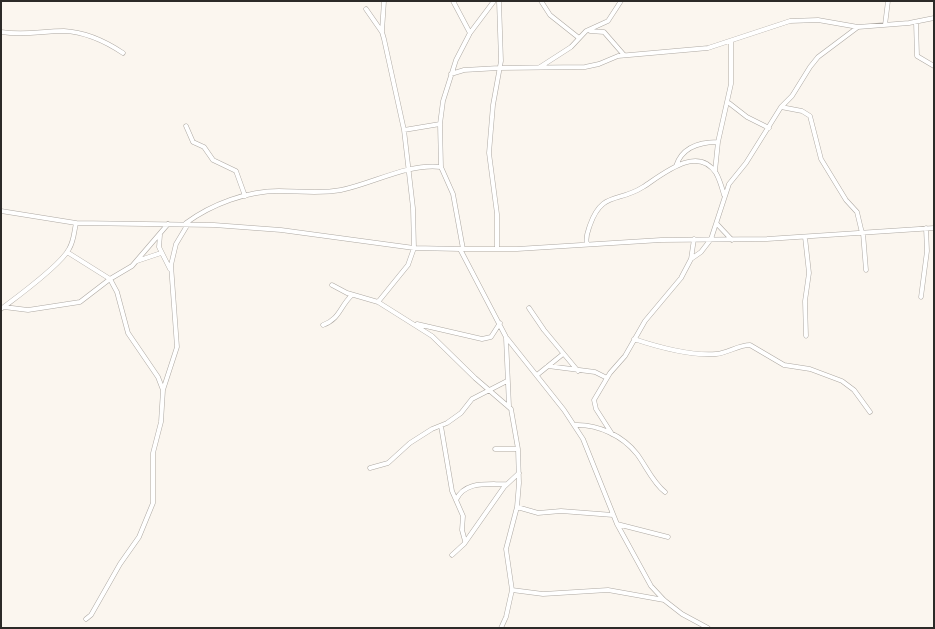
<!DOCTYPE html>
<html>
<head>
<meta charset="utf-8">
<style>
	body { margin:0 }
	#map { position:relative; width:935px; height:629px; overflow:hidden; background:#fbf6ef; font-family:"Source Serif 4",serif }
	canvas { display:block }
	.frame { position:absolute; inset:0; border:2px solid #2c2a28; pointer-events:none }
</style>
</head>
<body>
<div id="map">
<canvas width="935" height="629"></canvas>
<div class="frame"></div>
</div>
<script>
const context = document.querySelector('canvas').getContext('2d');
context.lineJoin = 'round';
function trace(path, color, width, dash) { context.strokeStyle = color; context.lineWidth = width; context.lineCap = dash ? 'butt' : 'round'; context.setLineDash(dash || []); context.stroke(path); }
const minor = new Path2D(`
	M453,1l17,32
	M541,1l9,14 29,23
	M366,9l16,23 2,7 20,91 9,78 1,40 -6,17 -30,37
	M916,22l1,34 17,10
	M885,25l3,-24
	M382,31l2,-30
	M590,31l14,1 20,23
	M1,32c25,4 40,-1 63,-1 22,1 41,10 59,22
	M540,67l31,-20 15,-16 22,-10 13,-20
	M499,68l86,-1 14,-3 19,-8 90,-8 82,-27 28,-1 40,7
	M451,74l13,-4 35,-2
	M729,103l18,14 22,11
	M781,107l21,4 8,5 11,43 25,41 11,12 5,21
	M186,126l7,16 11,5 9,13 23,11 9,25
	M404,130l36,-6
	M676,166c6,-19 24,-24 42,-24
	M715,171l3,-29 13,-58v-42
	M1,211l75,12 138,2 67,5 133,18 46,1h57l144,-9 106,-1 167,-11
	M186,223c26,-19 61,-32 93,-32 20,0 42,3 62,-1 31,-6 67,-27 100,-23
	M717,224l15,16
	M863,233l3,37
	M160,235l-1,12 11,22
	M805,237l4,36 -4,28 1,35
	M587,244c-2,-7 1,-13 3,-19 12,-34 28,-22 53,-38 19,-12 54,-43 73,-14 4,7 6,15 8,22
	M497,248v-34l-8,-61 4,-48 8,-44 -2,-60
	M460,249l46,88 58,73 19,29 34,85 34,62 13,14 18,14 26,14
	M463,249l-10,-55 -12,-27 -1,-43 3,-23 13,-41 14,-27 24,-32
	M67,252l43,27 7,13 11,41 30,44 5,13
	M691,259l10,-7 10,-13 18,-55 17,-21 35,-56 11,-11 18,-29 8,-10 40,-30 51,-4 25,-5
	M137,261l24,-8
	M332,285l15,8 31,9 54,34 43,42 36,31 7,40 1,34 -2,24 -11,42 6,41 -6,27 -5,11
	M921,297l6,-46 -1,-23
	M4,307l24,3 52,-8 30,-23 22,-13 36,-42
	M529,308l15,22 34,41
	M1,309c16,-12 60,-44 68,-60 5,-8 5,-17 7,-26
	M417,324l65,15 9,-2 9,-14
	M323,325c17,-6 17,-19 29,-30
	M506,338l3,68
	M634,339c24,8 56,17 82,15 12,-1 22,-9 34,-9l34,20 26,4 32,12 12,9 16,22
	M548,366l47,6 12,6
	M537,375l26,-21
	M575,425c23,-1 48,11 62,29 9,12 16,29 28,38
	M441,426l11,65 11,25 -1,14 3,11
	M612,434l-16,-25 -2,-9 16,-27 15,-17 20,-35 36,-43 10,-19 3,-20
	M495,449h23
	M370,468l18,-5 22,-20 22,-14 15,-6 14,-10 11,-14 35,-18
	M456,500c9,-20 33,-15 51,-16
	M517,507l21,6 23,-2 52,4
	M617,524l51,13
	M452,555l12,-11 40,-57 15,-14
	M512,590l31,4 65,-4 56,10
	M86,619l5,-4 29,-51 19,-27 14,-34v-50l8,-31 2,-32 14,-43 -6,-82 5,-21 12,-20`);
trace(minor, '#ada8a2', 5);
trace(minor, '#fff', 4);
</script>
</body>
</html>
